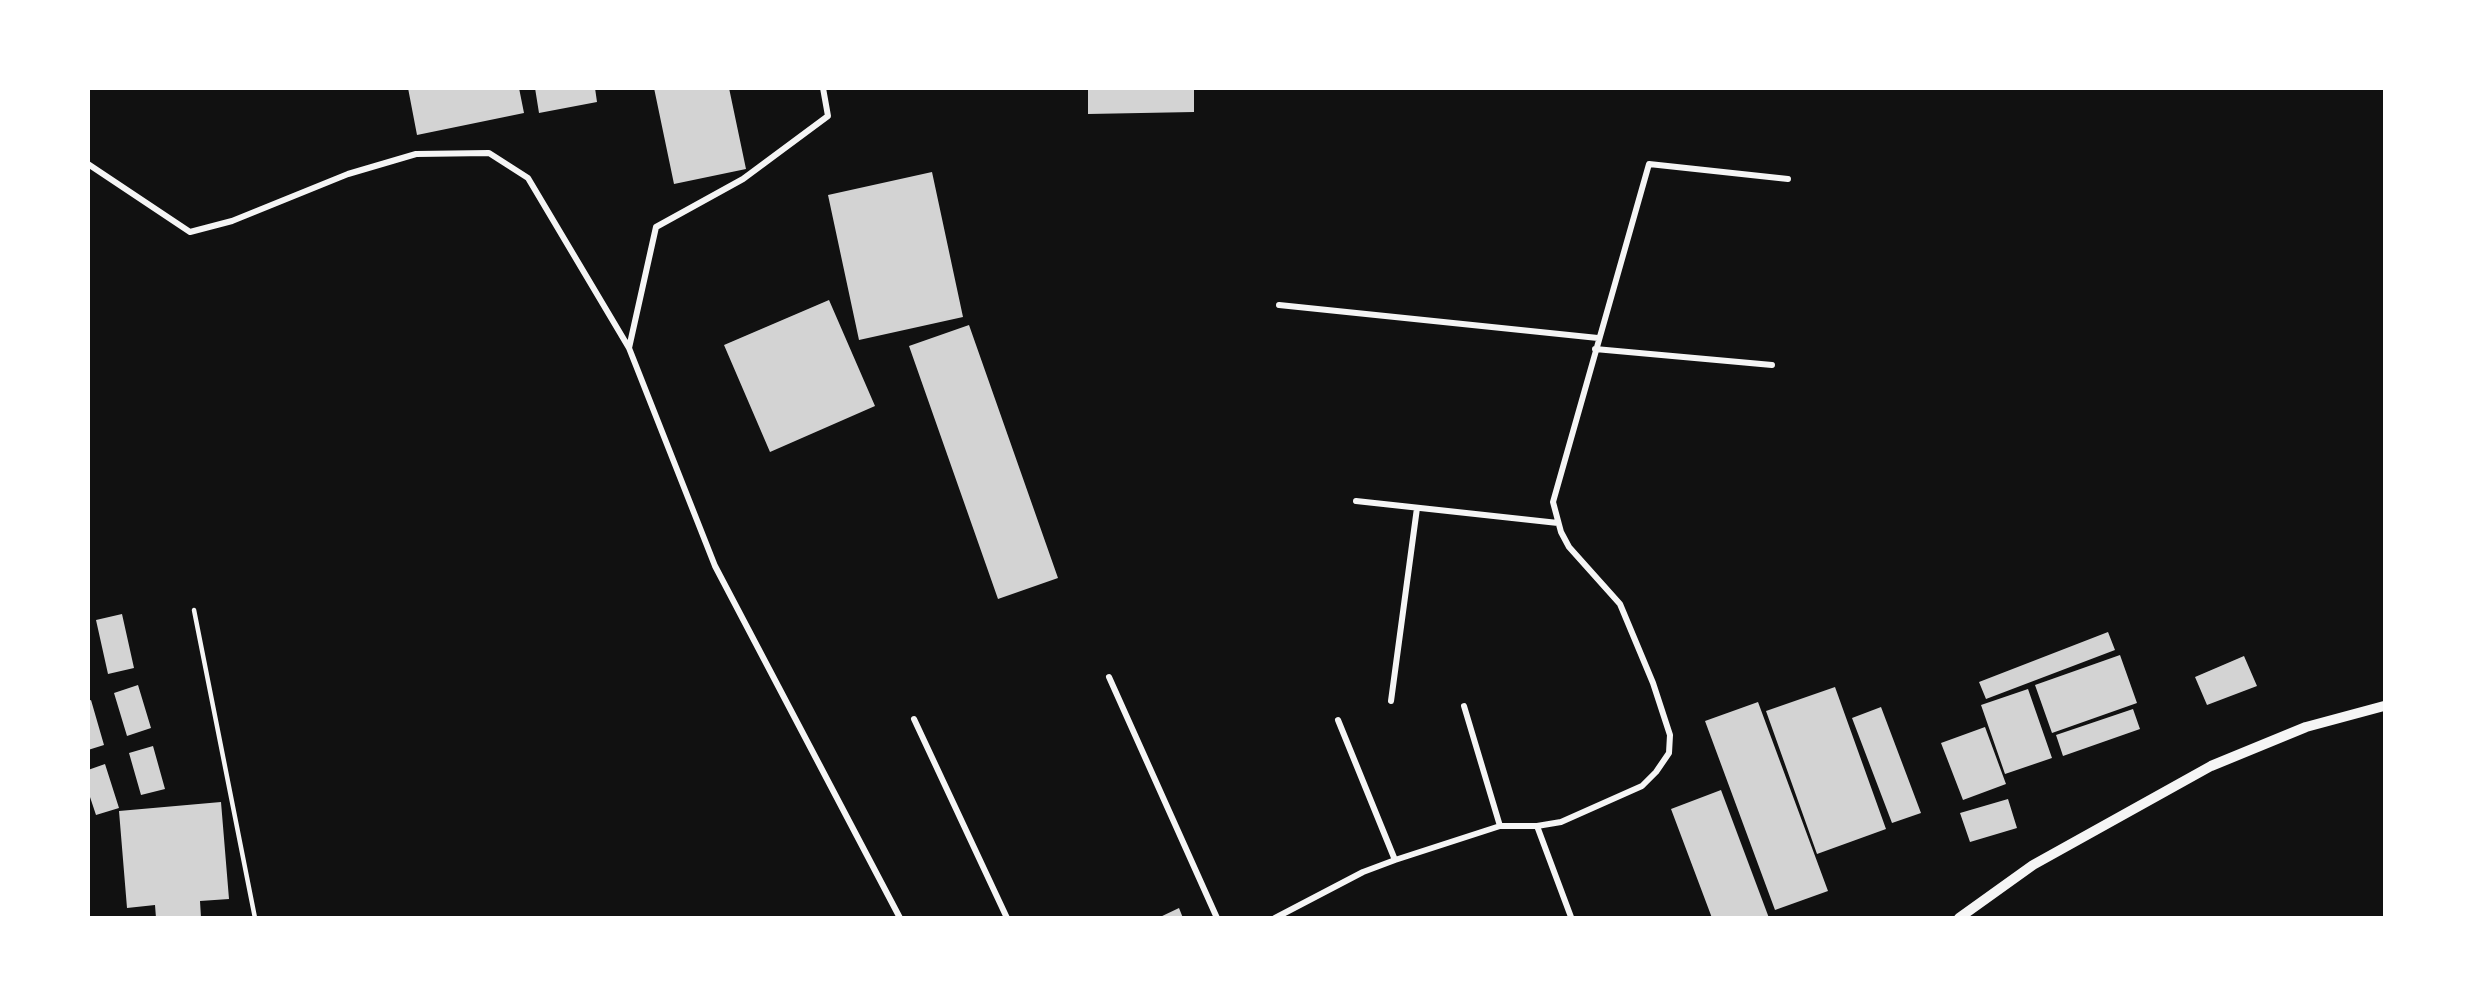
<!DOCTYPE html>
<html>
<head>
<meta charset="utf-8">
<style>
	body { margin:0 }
	#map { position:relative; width:2473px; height:1006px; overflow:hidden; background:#111; font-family:Montserrat,sans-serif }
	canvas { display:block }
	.frame { position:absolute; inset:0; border:90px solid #fff; pointer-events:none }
</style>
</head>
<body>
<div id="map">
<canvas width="2473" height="1006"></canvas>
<div class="frame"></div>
</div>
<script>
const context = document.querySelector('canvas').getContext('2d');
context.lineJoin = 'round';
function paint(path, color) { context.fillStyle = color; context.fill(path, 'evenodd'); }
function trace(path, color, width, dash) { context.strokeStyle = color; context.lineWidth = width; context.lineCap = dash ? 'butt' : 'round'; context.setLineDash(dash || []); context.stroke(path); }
paint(new Path2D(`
	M408,88h111l5,25 -107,22z
	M535,88h60l2,14 -58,11z
	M654,88h75l17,81 -72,15z
	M1088,88h106v24l-106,2z
	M932,172l31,145 -104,23 -31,-145z
	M829,300l46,106 -105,46 -46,-107z
	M969,325l89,253 -60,21 -89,-253z
	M122,614l12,54 -26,6 -12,-54z
	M2108,632l7,18 -129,49 -7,-17z
	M2120,655l17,48 -85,30 -17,-48z
	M2244,656l13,30 -50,19 -12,-28z
	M138,685l13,43 -24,8 -13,-43z
	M1835,687l51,142 -69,25 -51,-143z
	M2028,689l24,69 -47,16 -24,-69z
	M91,700l13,45 -16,5v-49z
	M1758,702l70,189 -53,19 -70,-189z
	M1881,707l40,106 -29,10 -40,-105z
	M2133,709l7,20 -77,27 -7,-21z
	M1985,727l21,57 -43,16 -22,-57z
	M153,746l12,43 -24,6 -12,-42z
	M105,764l14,44 -23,7 -8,-24v-21z
	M1721,790l48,128h-57l-41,-109z
	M2008,799l9,29 -47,14 -10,-29z
	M221,802l8,97 -29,2 1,17h-45l-1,-13 -28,3 -8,-97z
	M1179,908l4,10h-25z`), '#d3d3d3');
trace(new Path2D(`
	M194,610l61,308`), '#f5f5f5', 4.5);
trace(new Path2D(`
	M88,164l102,68 42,-11 116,-47 68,-20 73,-1 39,25 101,170 86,218 185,352
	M1279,305l319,33
	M629,348l27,-121 87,-48 85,-63 -5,-28
	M1595,349l177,16
	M1356,501l202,22
	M1109,677l108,241
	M1391,701l26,-193
	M1464,706l36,120
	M914,719l93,199
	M1338,720l57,140
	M1537,826l34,91
	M1275,918l88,-46 32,-12 105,-34h37l24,-4 81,-36 14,-14 13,-19 1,-18 -17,-52 -33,-79 -51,-57 -8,-15 -8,-30 96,-338 139,15`), '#f5f5f5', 6);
trace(new Path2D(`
	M1959,918l74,-53 178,-99 95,-39 78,-21`), '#f5f5f5', 10);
</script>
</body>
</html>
